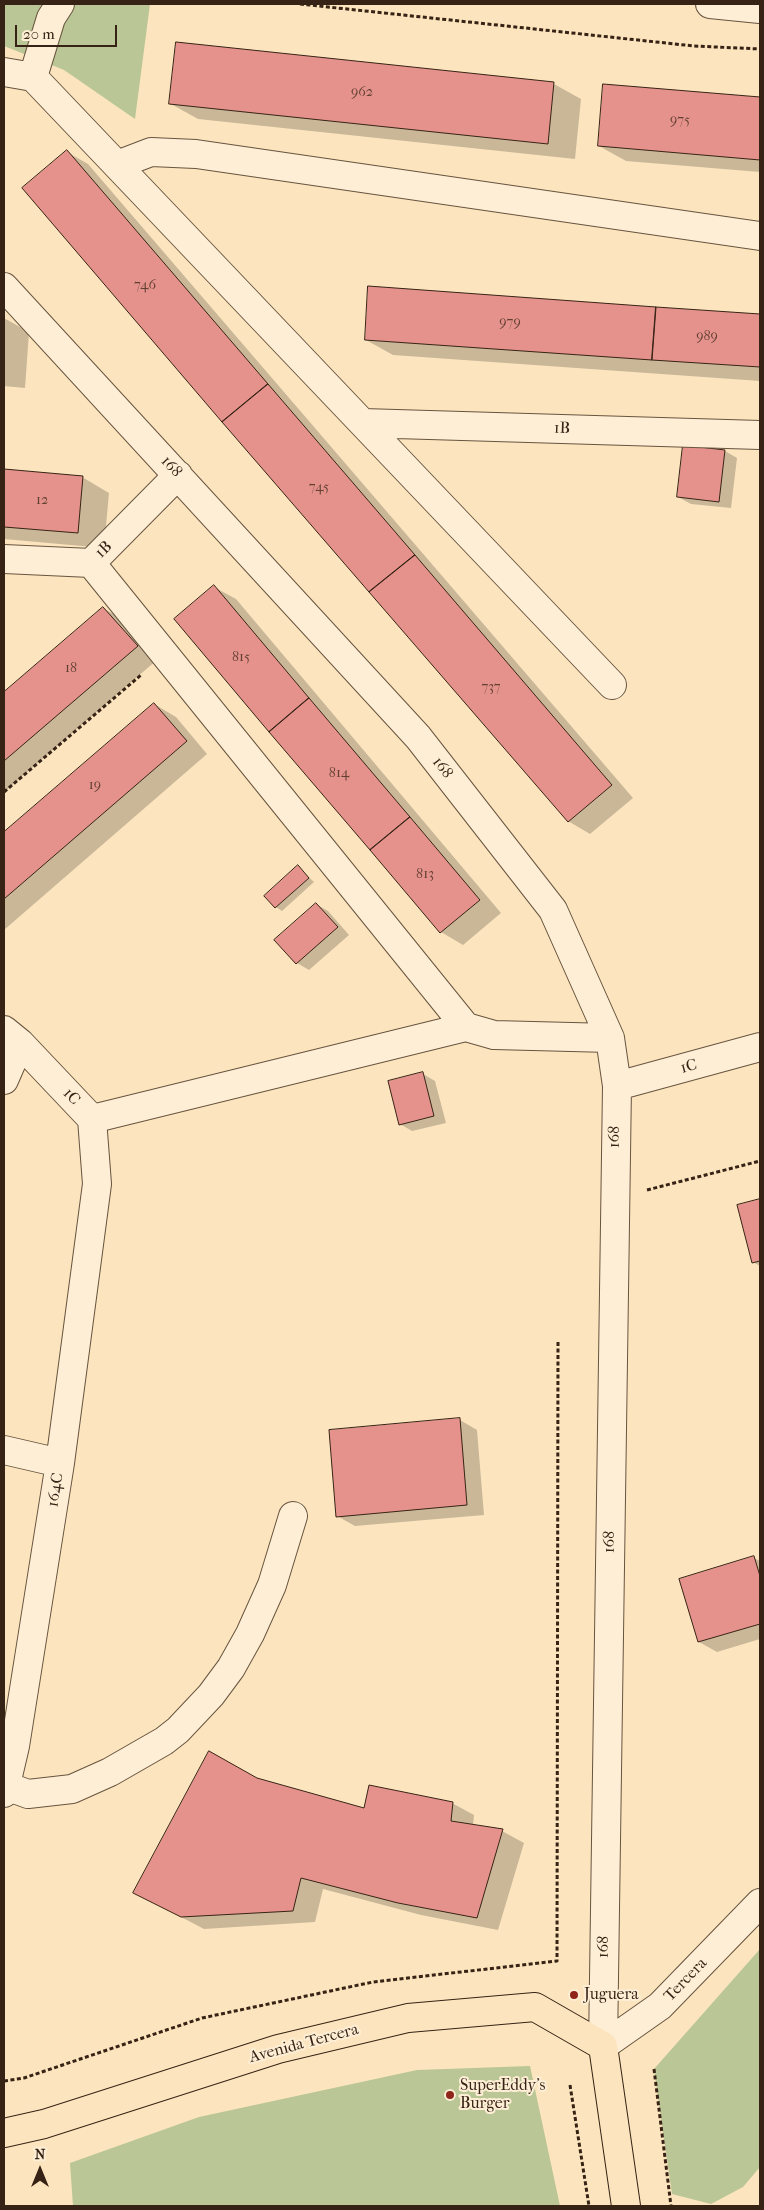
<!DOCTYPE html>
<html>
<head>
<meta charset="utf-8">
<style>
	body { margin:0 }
	#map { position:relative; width:764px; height:2210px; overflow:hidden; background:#fce5be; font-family:"IM FELL French Canon",serif }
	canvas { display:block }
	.frame { position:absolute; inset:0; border:5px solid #372315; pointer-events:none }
	.north { position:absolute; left:15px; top:2145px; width:50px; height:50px; -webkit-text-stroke:4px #fdeed5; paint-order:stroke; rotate:0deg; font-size:14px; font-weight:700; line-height:20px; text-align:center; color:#372315 }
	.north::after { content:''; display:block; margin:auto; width:18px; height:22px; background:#372315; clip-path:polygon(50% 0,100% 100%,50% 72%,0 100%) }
	.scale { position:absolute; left:15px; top:25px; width:102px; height:22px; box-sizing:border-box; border:2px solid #372315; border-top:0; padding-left:6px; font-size:15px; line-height:18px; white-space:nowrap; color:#372315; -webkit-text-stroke:4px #fdeed5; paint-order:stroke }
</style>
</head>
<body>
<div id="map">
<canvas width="764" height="2210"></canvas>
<div class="frame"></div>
<div class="north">N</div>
<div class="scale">20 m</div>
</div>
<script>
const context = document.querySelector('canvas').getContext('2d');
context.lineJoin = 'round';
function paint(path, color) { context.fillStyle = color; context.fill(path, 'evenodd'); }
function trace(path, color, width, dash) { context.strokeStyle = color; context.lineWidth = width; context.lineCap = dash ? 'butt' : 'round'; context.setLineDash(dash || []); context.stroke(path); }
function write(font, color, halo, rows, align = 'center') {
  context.font = font + ' "IM FELL French Canon",serif'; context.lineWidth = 4; context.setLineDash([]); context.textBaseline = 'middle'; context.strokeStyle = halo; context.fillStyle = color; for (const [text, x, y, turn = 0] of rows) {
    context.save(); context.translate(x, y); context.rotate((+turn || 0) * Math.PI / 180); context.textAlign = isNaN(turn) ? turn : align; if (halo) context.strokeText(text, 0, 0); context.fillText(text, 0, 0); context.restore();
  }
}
paint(new Path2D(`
	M4,4h146l-15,115 -71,-49 -60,-24z
	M760,1949v218l-17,20 -32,17 -39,-10 -18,-125z
	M530,2066l30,140h-487l-3,-43 129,-46 218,-47z`), '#bac695');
paint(new Path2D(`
	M177,44l377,40 27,15 -6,60 -377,-40 -27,-15z
	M604,85l156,13v74l-134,-11 -27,-15z
	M67,152l21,12 545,634 -43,36 -22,-13z
	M369,288l391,27v66l-367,-26 -27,-15z
	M4,318l25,14 -4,56 -21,-2z
	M725,451l12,7 -6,50 -40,-4 -13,-7z
	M4,470l78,7 27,16 -5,55 -100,-9z
	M214,587l22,12 265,314 -38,32 -22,-13z
	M103,608l22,13 33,38 -154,133v-98z
	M154,704l22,13 31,37 -203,176v-96z
	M298,867l16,15 -32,29 -6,-4z
	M316,904l12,7 21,24 -40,35 -12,-7z
	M423,1074l12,7 11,42 -34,8 -12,-7z
	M760,1200v66l-7,-4 -14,-57z
	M460,1420l17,10 7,85 -129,11 -18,-10z
	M754,1558l6,3v78l-43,13 -18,-10z
	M257,1779l107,30 88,-6 22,12 -1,11 29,5 22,12 -26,87 -77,-15 -98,-26 -8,33 -111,7 -69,-36z`), '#0003');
const building = new Path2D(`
	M176,42l378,40 -6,62 -379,-40z
	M603,84l157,13v63l-162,-14z
	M67,150l201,234 -46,38 -200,-234z
	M368,286l288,21 -4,53 -287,-20z
	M656,307l104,7v53l-108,-7z
	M268,384l147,171 -46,37 -147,-170z
	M683,445l42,5 -6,52 -42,-5z
	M4,469l79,7 -5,57 -74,-6z
	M415,555l197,230 -44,37 -199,-230z
	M214,585l95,113 -40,34 -95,-113z
	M103,607l35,39 -134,115v-69z
	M309,698l101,119 -40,33 -101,-118z
	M154,703l33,38 -183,158v-67z
	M410,817l70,83 -40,33 -70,-83z
	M298,865l11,13 -34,30 -11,-12z
	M316,903l22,24 -42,37 -22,-24z
	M423,1072l11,44 -35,9 -11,-44z
	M760,1199v62l-8,2 -15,-58z
	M460,1418l7,87 -131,12 -7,-87z
	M754,1556l6,20v48l-62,18 -19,-63z
	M209,1751l48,27 107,30 5,-23 84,17 -2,19 52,8 -26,89 -79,-15 -97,-25 -8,33 -112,6 -48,-24z`);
paint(building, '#e4928b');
trace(building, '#372315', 1);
const minor = new Path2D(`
	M710,4l50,5
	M4,72l29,5 579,608
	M33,77l18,-59 9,-14
	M117,165l34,-13 45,2 564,82
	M4,287l414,450 135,173 57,128 7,48 -14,960
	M363,423l397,12
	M4,559l87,4 87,-88
	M91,563l375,464
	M4,1030l16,13 72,76 5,65 -37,279 -45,283 -11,47
	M4,1080l16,-37
	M617,1086l143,-39
	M92,1119l374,-92 28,8 116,3
	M4,1450l56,13
	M6,1786l22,8 44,-5 38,-17 54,-31 14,-11 33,-35 20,-27 19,-34 22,-49 21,-69
	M603,2046l57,-40 100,-103`);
const major = new Path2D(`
	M4,2133l40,-9 234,-75 130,-31 127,-11 68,39 23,160`);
trace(minor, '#68543f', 30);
trace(major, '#372315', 30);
trace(new Path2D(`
	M300,4l394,42 66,3
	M4,792l137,-117
	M647,1190l113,-29
	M654,2069l17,137
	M4,2081l20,-3 178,-60 171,-36 184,-21 1,-620
	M570,2085l19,121`), '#372315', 3, [4, 2.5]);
trace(minor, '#fdeed5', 28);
trace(major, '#fce5be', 28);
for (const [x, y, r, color] of [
	[574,1995,5,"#8f2418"],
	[450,2095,5,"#8f2418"]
]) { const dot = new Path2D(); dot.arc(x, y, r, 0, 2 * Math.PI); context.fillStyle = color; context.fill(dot); trace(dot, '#fdeed5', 2); }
write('14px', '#623f32', null, [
	["962",362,93],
	["975",680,121],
	["746",145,286],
	["979",510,323],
	["989",707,337],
	["745",319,488],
	["12",42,501],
	["815",241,658],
	["18",71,669],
	["737",491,688],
	["814",339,774],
	["19",95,786],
	["813",425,875]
]);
write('16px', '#372315', '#fdeed5', [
	["1B",562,429,2],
	["168",171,467,47],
	["1B",104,550,-45],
	["168",442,768,52],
	["1C",689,1067,-15],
	["1C",71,1097,47],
	["168",615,1137,-89],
	["164C",56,1490,-81],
	["168",610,1542,-89],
	["168",604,1947,-89],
	["Tercera",686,1980,-46],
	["Avenida Tercera",304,2044,-15]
]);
write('16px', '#372315', '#fdeed5', [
	["Juguera",584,1995],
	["SuperEddy's",460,2086],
	["Burger",460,2104]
], 'left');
</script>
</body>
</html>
